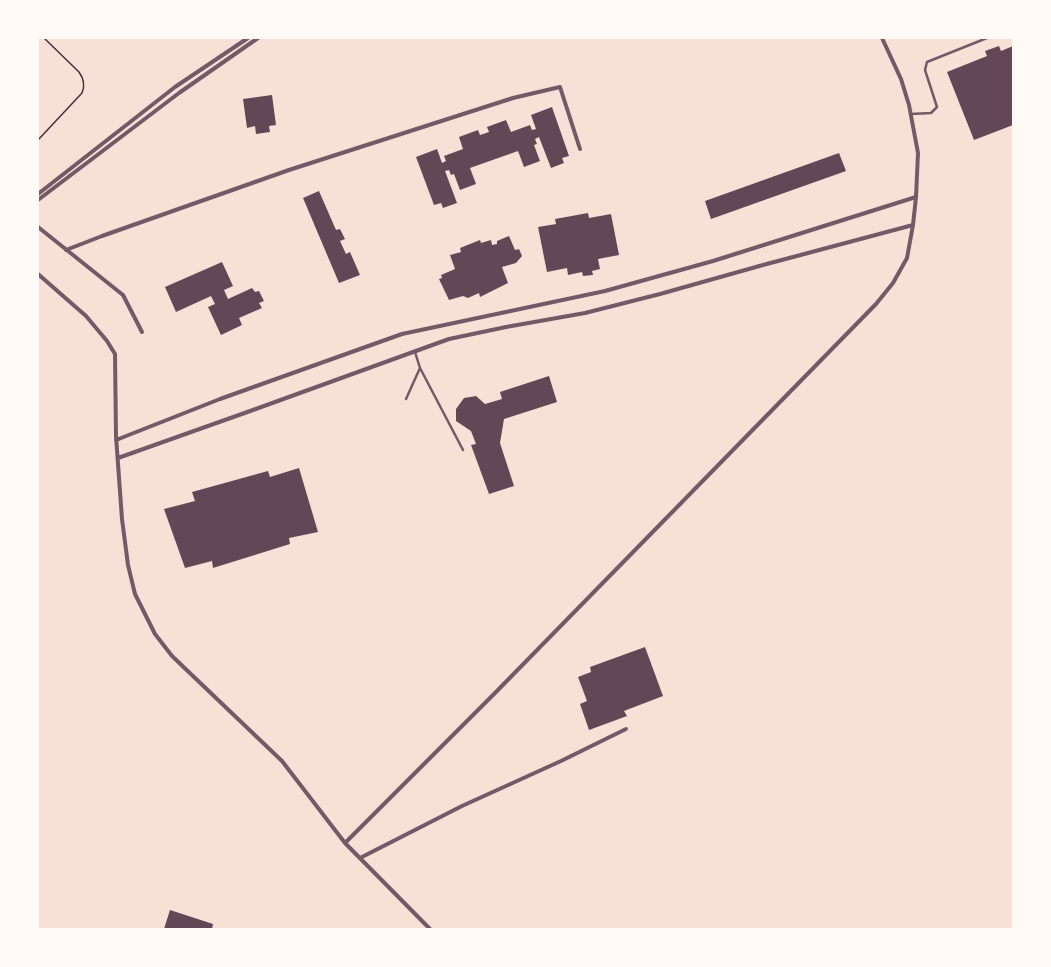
<!DOCTYPE html>
<html>
<head>
<meta charset="utf-8">
<style>
	body { margin:0 }
	#map { position:relative; width:1051px; height:967px; overflow:hidden; background:#f7e1d7; font-family:Bitter,serif }
	canvas { display:block }
	.frame { position:absolute; inset:0; border:39px solid #fffaf5; pointer-events:none }
</style>
</head>
<body>
<div id="map">
<canvas width="1051" height="967"></canvas>
<div class="frame"></div>
</div>
<script>
const context = document.querySelector('canvas').getContext('2d');
context.lineJoin = 'round';
function paint(path, color) { context.fillStyle = color; context.fill(path, 'evenodd'); }
function trace(path, color, width, dash) { context.strokeStyle = color; context.lineWidth = width; context.lineCap = dash ? 'butt' : 'round'; context.setLineDash(dash || []); context.stroke(path); }
paint(new Path2D(`
	M999,46l2,5 12,-5v79l-39,15 -27,-68 40,-16 -2,-5z
	M272,95l4,30 -7,1 1,6 -14,2 -1,-8 -8,2 -4,-29z
	M552,107l17,49 -7,2 2,5 -13,5 -12,-31 -4,2 2,5 -3,1 6,16 -16,6 -6,-16 -48,17 6,16 -16,6 -6,-16 -3,1 -2,-5 -4,1 12,32 -14,5 -2,-5 -7,2 -18,-48 21,-8 5,14 4,-2 -2,-5 19,-7 -4,-12 19,-7 2,5 9,-3 -2,-5 19,-7 5,12 19,-7 2,5 4,-1 -5,-14z
	M839,153l7,18 -135,48 -6,-18z
	M319,191l17,39 4,-1 5,10 -5,2 6,13 4,-2 10,23 -21,8 -36,-85z
	M588,213l1,5 22,-4 8,41 -21,4 2,10 -8,2 1,4 -10,1 -1,-4 -14,3 -1,-7 -20,4 -9,-45 18,-3 -1,-5z
	M509,236l6,14 4,-1 3,7 -6,7 -14,4 6,16 -28,14 -1,-4 -11,5 -5,-2 -14,4 -10,-21 3,-1 -1,-3 14,-6 -5,-14 11,-3 -1,-4 20,-8 1,3 10,-3 1,5 5,-1v-3z
	M222,262l11,24 -9,4 4,9 24,-11 3,4 4,-1 5,10 -5,2 3,5 -23,10 3,7 -21,10 -13,-28 7,-3 -4,-8 -35,16 -11,-25z
	M549,376l8,26 -53,17 -4,24 14,43 -25,8 -18,-49 5,-1 -5,-13 -15,-10v-12l8,-11 12,-2 9,8 17,-5 -2,-7z
	M299,468l19,64 -29,6 1,6 -77,24 -1,-7 -27,7 -21,-59 31,-8 -3,-9 76,-21 2,6z
	M645,647l18,49 -39,15 3,5 -38,14 -9,-26 7,-3 -9,-24 13,-5 -1,-5z
	M170,910l43,14 -1,5h-48z`), '#644757');
trace(new Path2D(`
	M38,140l44,-47c3,-7 2,-14 -3,-21l-35,-34`), '#4a2c40', 1.5);
trace(new Path2D(`
	M911,114l20,-1 6,-6 -12,-37 2,-8 60,-24
	M420,368l43,82
	M406,399l14,-31 -5,-16`), '#755966', 2.5);
trace(new Path2D(`
	M38,194l137,-107 73,-49
	M38,200l141,-107 79,-55
	M38,227l85,68 19,37
	M66,250l36,-14 187,-66 224,-72 47,-11 20,62
	M38,274l48,42 21,25 8,13 1,82 6,83 6,46 7,29 20,40 17,22 110,105 63,82 85,86
	M116,440l104,-41 182,-65 203,-43 108,-30 203,-64
	M118,458l135,-48 196,-71 57,-12 79,-14 75,-19 103,-29 150,-40
	M345,843l150,-150 381,-389 17,-21 14,-25 6,-33 3,-28 2,-44 -9,-48 -8,-26 -19,-41
	M360,858l102,-52 99,-45 65,-32`), '#755966', 4);
</script>
</body>
</html>
